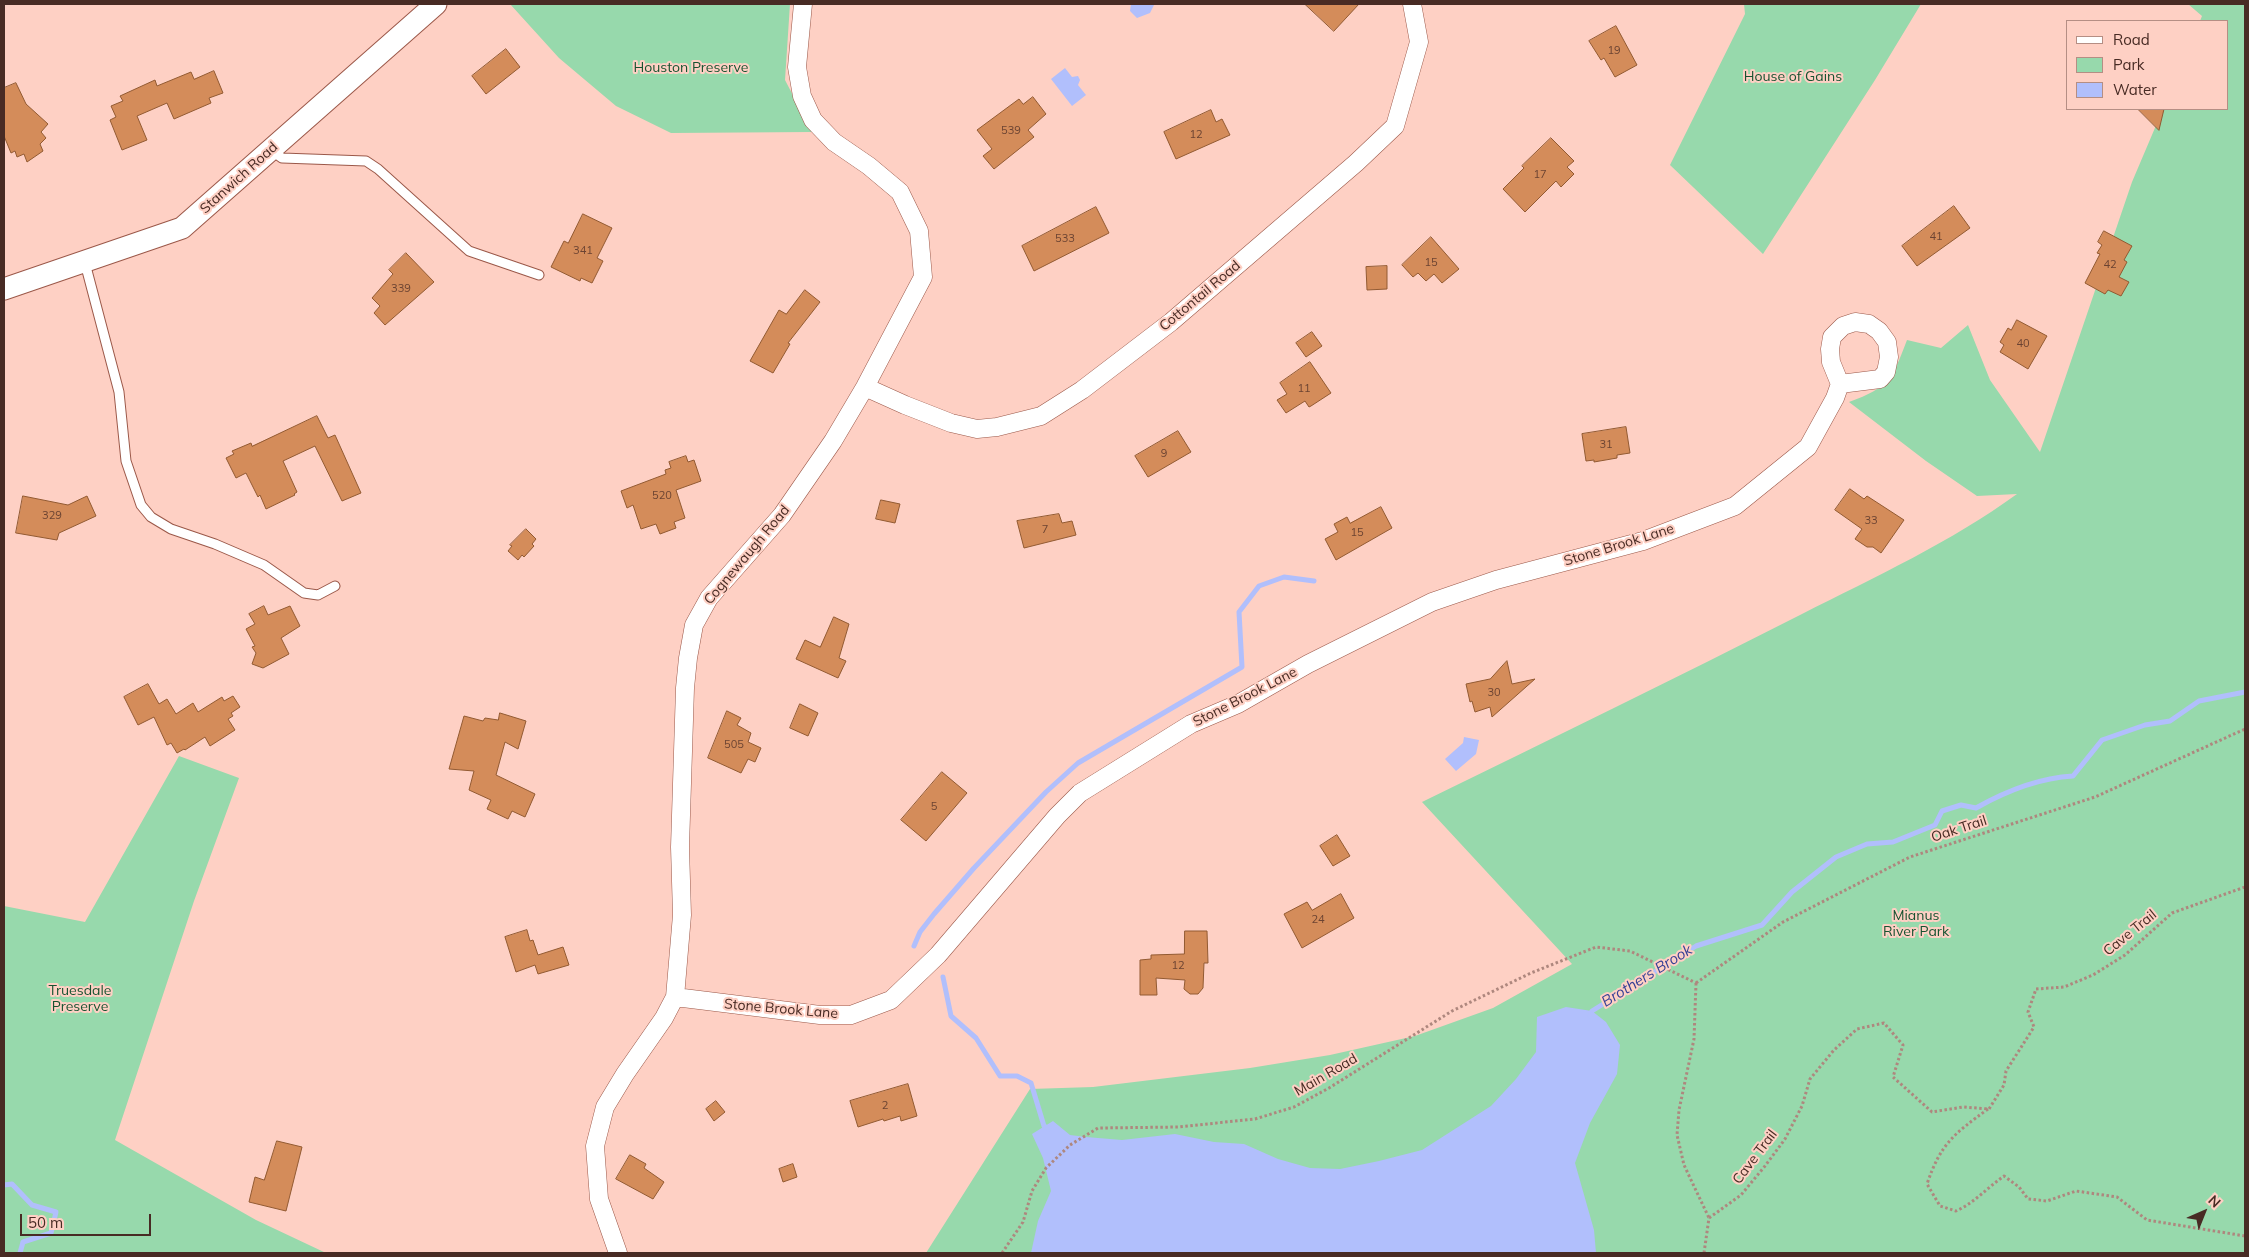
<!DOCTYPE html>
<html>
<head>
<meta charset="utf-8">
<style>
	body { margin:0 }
	#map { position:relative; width:2249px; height:1257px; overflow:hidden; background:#fed0c4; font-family:Mulish,sans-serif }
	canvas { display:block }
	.frame { position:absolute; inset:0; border:5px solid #482b24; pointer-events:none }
	.legend { position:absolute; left:2066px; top:20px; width:162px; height:90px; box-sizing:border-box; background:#fed0c4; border:1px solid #b58e84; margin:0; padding:6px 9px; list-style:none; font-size:15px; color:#482b24 }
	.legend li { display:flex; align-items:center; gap:10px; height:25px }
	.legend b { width:25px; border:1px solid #b58e84 }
	.north { position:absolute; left:2179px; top:1187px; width:50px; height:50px; -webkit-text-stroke:4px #fed0c4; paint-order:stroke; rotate:44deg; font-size:14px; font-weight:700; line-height:20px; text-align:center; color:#482b24 }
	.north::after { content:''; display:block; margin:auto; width:18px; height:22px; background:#482b24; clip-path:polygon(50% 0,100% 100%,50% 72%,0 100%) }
	.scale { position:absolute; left:20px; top:1214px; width:131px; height:22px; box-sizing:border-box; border:2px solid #482b24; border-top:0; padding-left:6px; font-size:15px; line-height:18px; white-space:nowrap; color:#482b24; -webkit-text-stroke:4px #fed0c4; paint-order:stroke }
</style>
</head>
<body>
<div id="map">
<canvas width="2249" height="1257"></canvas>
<div class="frame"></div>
<ul class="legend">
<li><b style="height:6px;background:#fff"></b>Road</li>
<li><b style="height:14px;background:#97d9ac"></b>Park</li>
<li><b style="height:14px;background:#b1bffc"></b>Water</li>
</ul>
<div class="north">N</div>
<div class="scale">50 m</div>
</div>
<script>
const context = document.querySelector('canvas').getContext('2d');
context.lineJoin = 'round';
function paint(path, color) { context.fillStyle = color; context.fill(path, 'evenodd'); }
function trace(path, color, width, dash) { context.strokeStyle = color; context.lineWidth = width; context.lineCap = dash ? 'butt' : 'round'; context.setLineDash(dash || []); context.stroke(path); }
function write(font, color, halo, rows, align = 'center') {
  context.font = font + ' Mulish,sans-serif'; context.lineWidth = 4; context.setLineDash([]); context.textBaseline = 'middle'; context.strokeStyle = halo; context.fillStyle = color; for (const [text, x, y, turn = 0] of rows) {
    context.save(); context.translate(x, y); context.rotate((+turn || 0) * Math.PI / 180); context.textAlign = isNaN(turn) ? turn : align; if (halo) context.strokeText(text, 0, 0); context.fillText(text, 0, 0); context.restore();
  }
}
paint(new Path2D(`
	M510,4h280l-5,76 27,52 -141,1 -55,-27 -57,-48z
	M1744,4h177l-46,76 -112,174 -93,-89 75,-151z
	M2188,4h57v1249h-1319l104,-164 63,-2 157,-19 80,-13 85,-19 78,-28 79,-44 -150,-162c127,-62 254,-124 380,-188 73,-37 149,-72 215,-120l-40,2 -51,-35 -77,-59c41,-15 43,-23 58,-62l34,8 27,-23 22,55 50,72 92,-270 31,-73h65v-88h-28l2,-5z
	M179,756l60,22 -45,123 -79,239 141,80 70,33h-322v-347l81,16z`), '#97d9ac');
paint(new Path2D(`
	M1131,4h25l-2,1 -4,8 -13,5 -7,-7z
	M1065,68l7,9 6,-1 2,4 -2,5 8,10 -14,11 -21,-27z
	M1464,737l15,3 -3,14 -20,17 -11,-12 18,-16z
	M1566,1007l26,4 14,11 14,23 -3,29 -27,49 -15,40 19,67 2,23h-565l7,-32 13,-30 -8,-33 -11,-24 21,-13 17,14 16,2 36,3 53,-6 39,8 30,2 34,15 32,9 30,1 39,-8 43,-11 69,-44 25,-27 20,-27 1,-35z`), '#b1bffc');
trace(new Path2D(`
	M914,946l6,-14 14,-18 40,-46 72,-76 32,-29 164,-96 -3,-55 20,-26 25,-9 30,4
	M943,977l8,39 25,22 24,38h17l14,7 13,43 5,3
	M1590,1016l2,-5 104,-65 66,-21 30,-33 44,-35 31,-13 26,-2 42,-17 7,-14 19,-6 15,3c30,-17 62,-30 97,-32l29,-36 43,-15 25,-4 29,-20 46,-9
	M4,1185l8,-1 20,21 24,7 -5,21 -28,9 -3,11`), '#b1bffc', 5);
const building = new Path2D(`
	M1305,4h54l-25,27z
	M1616,26l21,39 -22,12 -11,-19 -3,2 -12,-19z
	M506,49l14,18 -34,27 -14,-18z
	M214,71l9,22 -14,5 2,5 -37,16 -7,-16 -30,13 10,24 -25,10 -12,-30 6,-3 -5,-11 12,-5 -3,-5 35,-16 2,6 34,-14 3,7z
	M16,83l10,21 22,20 -7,8 5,6 -6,6 3,7 -16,11 -3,-8 -7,3 -2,-6 -4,2 -7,-17v-48z
	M1033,97l13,17 -18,16 6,7 -40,32 -11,-13 9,-7 -15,-19 42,-31 4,5z
	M2138,109h26l-5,21z
	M1211,110l5,12 6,-3 8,16 -54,24 -12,-27z
	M1551,138l23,23 -7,6 7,7 -13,13 -5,-6 -31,31 -22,-23 21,-21 -2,-2z
	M1954,206l16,22 -53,38 -15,-20z
	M1096,207l13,26 -75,38 -12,-25z
	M583,214l29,14 -15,30 6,3 -11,22 -11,-5 -1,3 -29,-14 13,-26 4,2z
	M2104,231l28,15 -8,14 3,2 -8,15 10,5 -8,14 -13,-6 -3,4 -20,-11 15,-29 -3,-1 5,-8 -4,-3z
	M1431,237l28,32 -17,14 -8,-9 -8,7 -8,-8 -5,4 -11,-12z
	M406,253l28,29 -49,43 -11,-12 6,-7 -8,-8 21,-24 -4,-4z
	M1387,266v23l-20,1 -1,-23z
	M805,290l15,12 -32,41 2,1 -17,29 -23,-12 29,-51 7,4z
	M2017,320l30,16 -19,33 -28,-17 4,-7 -4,-3 8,-14 3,2z
	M1312,332l10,14 -16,11 -10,-14z
	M1310,362l21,31 -20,13 -2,1 -4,-6 -19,12 -9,-13 10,-6 -7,-11z
	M317,416l11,22 7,-3 26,58 -19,8 -27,-55 -32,15 14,31 -3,2 1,1 -29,14 -6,-14 -2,2 -12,-24 -10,5 -10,-20 8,-4 -2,-3 19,-8 1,3z
	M1626,427l4,26 -13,2v3l-23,4v-2l-8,1 -4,-27z
	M1178,431l13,21 -43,25 -13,-21z
	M686,456l2,6 6,-2 7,21 -25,9 9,28 -11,4 2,6 -16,6 -4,-10 -15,5 -8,-24 -6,3 -6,-17 45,-17 -1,-4 6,-2 -2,-6z
	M1850,489l14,10 3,-3 37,24 -23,33 -8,-6h-6l-12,-8 7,-10 -27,-19z
	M23,496l45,9 19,-9 9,20 -37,17 -2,7 -41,-7z
	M881,500l19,4 -5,19 -19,-4z
	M1381,507l11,21 -56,32 -11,-21 13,-7 -4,-8 13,-7 3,6z
	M1059,514l3,9 10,-2 4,14 -52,13 -7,-27z
	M526,529l10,10 -4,5 2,2 -10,11 -2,-2 -4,5 -10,-9 4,-5 -2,-1z
	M264,606l4,9 22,-9 10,20 -19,12 8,16 -26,14 -11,-4 4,-11 -4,-6 3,-1 -9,-17 9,-5 -6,-10z
	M834,617l15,7 -10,34 7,3 -8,17 -42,-19 9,-19 15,7z
	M1507,661l5,23 23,-5 -43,38 -2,-10 -15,5 -3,-11 -2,1 -4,-18 24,-5z
	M148,684l11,20 8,-5 9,15 17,-11 5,9 24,-15 2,4 9,-5 7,11 -9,6 2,3 -5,3 7,11 -25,16 -5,-9 -20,13 -1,-1 -7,4 -6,-10 -4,2 -13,-28 -16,8 -14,-28z
	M800,704l18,9 -10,23 -18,-8z
	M727,711l14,7 -4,7 14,8 -3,9 13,6 -6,14 -7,-3 -7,14 -33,-15z
	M500,713l26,8 -8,28 -13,-7 -9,33 39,19 -10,23 -13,-6 -4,8 -21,-10 4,-9 -22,-10 5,-19 -25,-2 15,-53 19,5 2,-3 13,2z
	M942,772l25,21 -41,48 -25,-21z
	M1337,835l13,21 -17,10 -13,-20z
	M1341,894l13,24 -52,30 -18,-34 23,-12 5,8z
	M527,930l3,11 3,-1 5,15 25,-8 6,18 -31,9 -3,-9 -19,7 -11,-35z
	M1185,931h22l1,32h-4l-1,25 -5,6h-8l-6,-5 1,-9 -29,-2 1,17h-17v-35l11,-1v-4l33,-1z
	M908,1084l9,32 -16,5 -1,-5 -16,5 -1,-2 -25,8 -8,-26z
	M716,1101l9,11 -11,9 -8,-12z
	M277,1141l25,6 -16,64 -37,-9 6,-25 9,3z
	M630,1155l16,9 -2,4 20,14 -11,17 -37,-20z
	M793,1164l4,13 -14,5 -4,-13z`);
paint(building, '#d48c5a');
trace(building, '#925a32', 1);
const service = new Path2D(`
	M271,150l11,8 84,3 12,8 91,82 70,24
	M85,263l34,129 7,69 15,44 10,12 20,12 44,15 49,21 40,28 14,2 17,-9`);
const minor = new Path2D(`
	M865,387l40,18 46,18 26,6 20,-2 44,-11 41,-26 89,-68 185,-159 39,-37 24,-84 -7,-38
	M675,997l145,18h31l40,-15 47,-45 119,-139 23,-23 111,-69 47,-20 70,-40 124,-62 64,-22 147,-39 92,-35 73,-59 27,-49 5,-14 -9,-22 -1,-13 2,-12 11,-11 12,-4 14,2 10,7 8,11 2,15 -3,15 -6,7 -40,5
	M618,1253l-19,-54 -4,-53 10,-39 20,-33 39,-56 11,-21 7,-82 -2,-68 5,-159 3,-30 6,-33 15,-27 73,-83 51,-74 32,-54 58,-110 -4,-46 -19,-39 -31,-26 -35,-24 -21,-22 -11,-24 -5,-29 6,-63`);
const tertiary = new Path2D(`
	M4,289l178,-61 254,-224`);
trace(service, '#9b5849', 11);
trace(minor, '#9b5849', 19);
trace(tertiary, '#9b5849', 23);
trace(new Path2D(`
	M1696,983l87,-61 127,-65 185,-60 150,-68
	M1696,983l-2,56 -15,71 -2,25 7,30 25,53
	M1988,1109c-34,25 -47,34 -61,75l13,22 16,5c18,-8 31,-23 48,-35l15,11 9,12 19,2 29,-10 41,6 30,23 98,16
	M1709,1218l32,-23 24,-29 20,-27 17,-33 8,-27 24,-29 23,-21 27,-6 19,22 -10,32 39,35 31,-5 26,2 15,-24 2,-14 28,-44 -6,-15 8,-23 28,-2 29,-12 32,-20 47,-42 73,-26
	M1002,1253l21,-31 9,-31 14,-23 24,-23 28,-17 80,-1 77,-8 39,-12 35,-19 123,-77 79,-38 65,-26 34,4 66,32
	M1704,1253l5,-35`), '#ae877e', 3, [2.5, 2.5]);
trace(service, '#fff', 9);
trace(minor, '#fff', 18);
trace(tertiary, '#fff', 21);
write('11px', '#6b4332', null, [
	["19",1614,51],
	["539",1011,131],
	["12",1196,135],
	["17",1540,175],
	["41",1936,237],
	["533",1065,239],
	["341",583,251],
	["15",1431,263],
	["42",2110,265],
	["339",401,289],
	["40",2023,344],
	["11",1304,389],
	["31",1606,445],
	["9",1164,454],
	["520",662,496],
	["329",52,516],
	["33",1871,521],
	["7",1045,530],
	["15",1357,533],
	["30",1494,693],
	["505",734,745],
	["5",934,807],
	["24",1318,920],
	["12",1178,966],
	["2",885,1106]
]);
write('14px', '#165230', '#fed0c4', [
	["Houston Preserve",691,68],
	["House of Gains",1793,77],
	["Mianus",1916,916],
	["River Park",1916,932],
	["Truesdale",80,991],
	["Preserve",80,1007]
]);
write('14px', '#482b24', '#fed0c4', [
	["Stanwich Road",239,178,-42],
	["Cottontail Road",1200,296,-40],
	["Stone Brook Lane",1619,545,-17],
	["Cognewaugh Road",747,555,-50],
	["Stone Brook Lane",1245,697,-27],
	["Oak Trail",1959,829,-18],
	["Cave Trail",2130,933,-39],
	["Stone Brook Lane",781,1009,5],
	["Main Road",1326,1075,-30],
	["Cave Trail",1755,1157,-53]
]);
write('italic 15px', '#363f95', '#fed0c4', [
	["Brothers Brook",1647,976,-32]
]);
</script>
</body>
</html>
